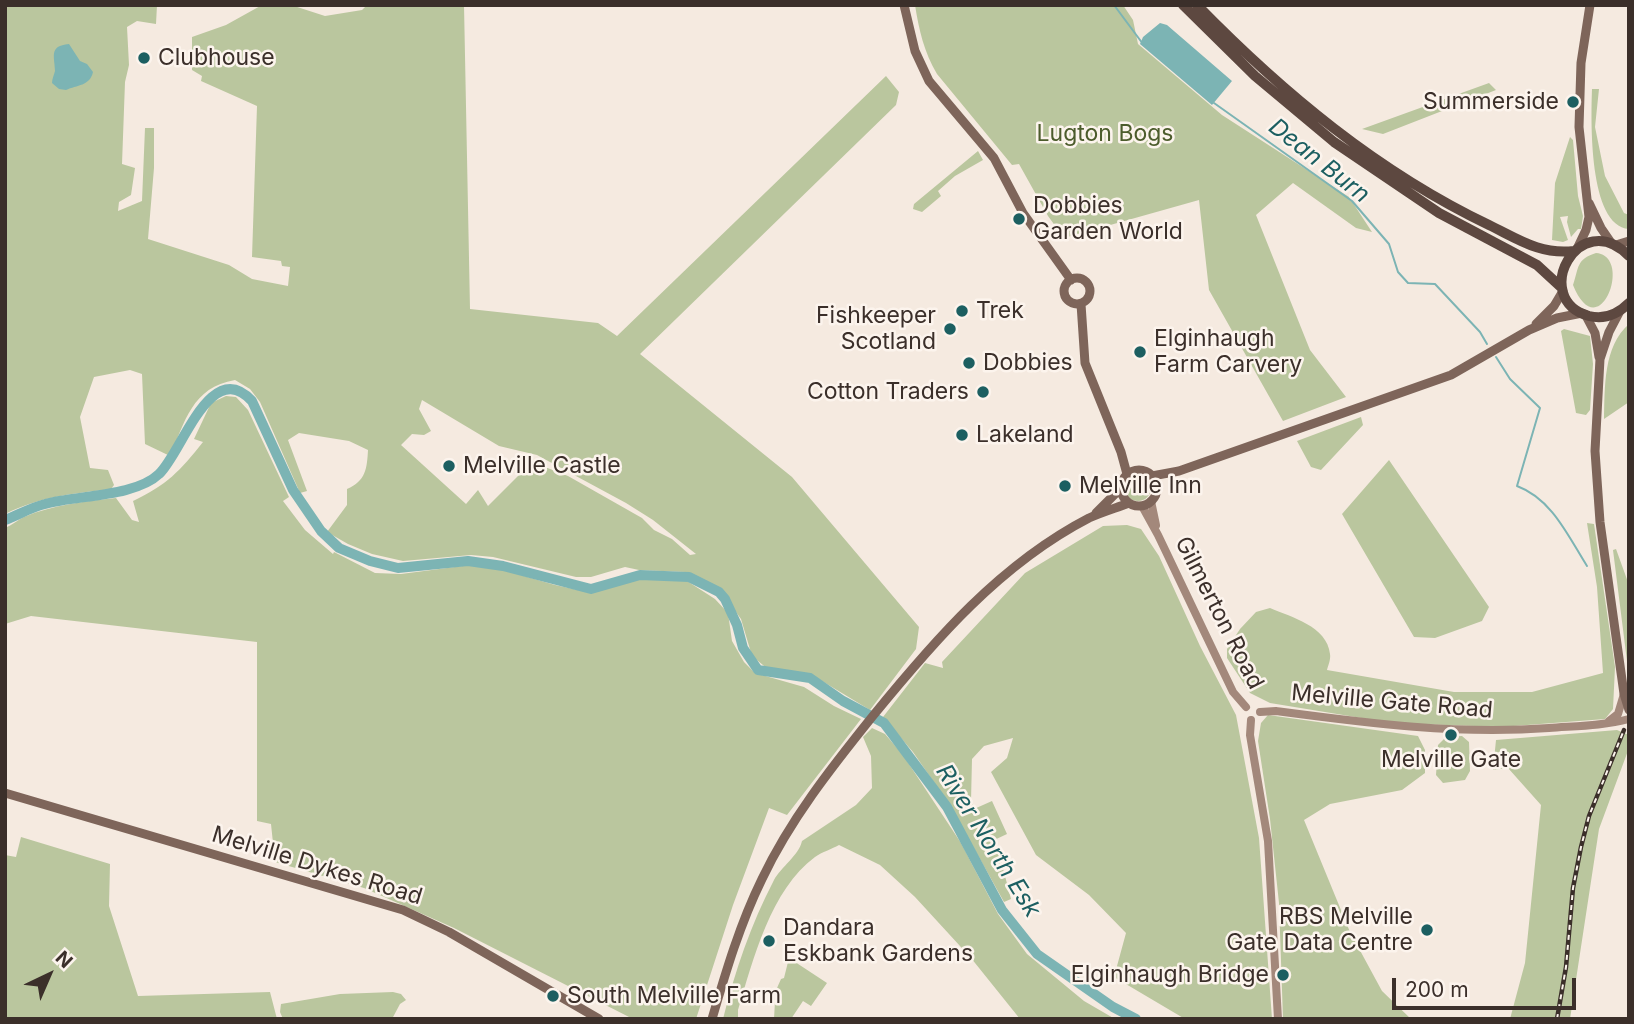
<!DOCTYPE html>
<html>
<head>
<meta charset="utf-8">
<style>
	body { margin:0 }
	#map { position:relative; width:1634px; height:1024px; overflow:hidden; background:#f5eae0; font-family:Inter,sans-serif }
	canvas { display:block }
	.frame { position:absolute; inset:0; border:7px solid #3b2f2a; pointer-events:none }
	.north { position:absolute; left:14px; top:940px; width:70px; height:70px; -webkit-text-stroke:5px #fcf4ed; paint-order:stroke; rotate:44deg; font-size:19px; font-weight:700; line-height:28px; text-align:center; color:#3b2f2a }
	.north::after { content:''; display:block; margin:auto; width:24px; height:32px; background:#3b2f2a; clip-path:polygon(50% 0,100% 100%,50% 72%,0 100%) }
	.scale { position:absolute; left:1392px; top:978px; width:184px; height:32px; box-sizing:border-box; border:4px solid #3b2f2a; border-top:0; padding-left:9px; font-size:21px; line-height:24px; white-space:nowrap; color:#3b2f2a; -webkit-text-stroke:5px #fcf4ed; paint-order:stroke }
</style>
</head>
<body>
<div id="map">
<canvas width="1634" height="1024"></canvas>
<div class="frame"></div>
<div class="north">N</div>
<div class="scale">200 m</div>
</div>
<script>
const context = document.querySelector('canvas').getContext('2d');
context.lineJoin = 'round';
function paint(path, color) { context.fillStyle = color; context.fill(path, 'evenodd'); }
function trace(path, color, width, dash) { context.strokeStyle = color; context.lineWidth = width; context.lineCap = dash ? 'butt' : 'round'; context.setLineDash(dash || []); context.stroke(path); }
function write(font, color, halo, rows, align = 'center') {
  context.font = font + ' Inter,sans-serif'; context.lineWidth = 5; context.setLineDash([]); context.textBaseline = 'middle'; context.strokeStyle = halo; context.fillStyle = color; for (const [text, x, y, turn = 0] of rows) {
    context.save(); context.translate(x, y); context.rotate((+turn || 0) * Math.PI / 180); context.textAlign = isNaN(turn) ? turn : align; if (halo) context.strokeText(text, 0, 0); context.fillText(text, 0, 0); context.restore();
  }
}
paint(new Path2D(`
	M5,5h152l-1,19 -19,-3 -10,6 2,38 -4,17 -3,82 13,4 -4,27 -12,7 -1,9 24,-10 3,-73h9v40l-6,71 81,26 23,14 36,7 2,-19 -8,-1 -1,-5 -29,-4 5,-151 -56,-25 1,-5 -10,-6v-33l34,-12 36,-20h29l34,11 37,-6 5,-5h97l6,304 128,14 19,13 269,-260 13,16 -3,13 -256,249 152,123 127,150 -3,22 -46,61 -48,-29 -20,-7 -33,-4 -17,-14 -11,-37 -21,-29 -35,-18 -46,-2 -14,-3 -34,10h-15l-83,-20 -22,-2 -68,6 -31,-7 -24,-10 -21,-12 20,-27v-16c19,-8 20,-21 21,-39l-19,-9 -50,-8 -11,7 19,51 -7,2 -40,-91 -10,-13 -15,-9c-43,7 -50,42 -65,76l-25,-12 -3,-70 -12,-4 -36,7 -14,40 10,51 18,2 6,15 -3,4c-40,5 -69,7 -106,25zM422,400l77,46 38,9 89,48 27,17 43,34 -6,1 -18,-16 -18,-9 -12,-12 -74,-42 -41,-16 -4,11 -35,35 -10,-16 -12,14 -65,-59 11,-11 12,1 7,-4 -12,-22z
	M915,5h208l10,15 5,24 84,71 127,82 23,35 -16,-4 -63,-45 -37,32 54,135 36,47 -63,24 -74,-131 -10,-90 -135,38 -16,-22 -29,-52 -7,1 -75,-91c-13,-22 -18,-44 -22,-69z
	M1489,83l7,7 -113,44 -21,-5z
	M1592,89h7l-4,38 10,49 19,37 5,2v14c-41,-3 -38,-110 -37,-140z
	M1570,137l3,3 5,56 5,20 -2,13h-3l-7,8 -4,-15 1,-6 -8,1 8,23 -5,2 -11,-2 3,-57z
	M978,151l5,9 -28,16 -17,15 3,5 -19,16 -9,-3 1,-5z
	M1596,253c38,3 3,96 -23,32 6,-17 3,-26 23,-32z
	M1629,324v78l-25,17c1,-32 -1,-72 25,-95z
	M1564,329l26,7 3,28 -3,46 -4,5 -10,-2 -15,-82z
	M226,396l10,1 12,13 41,87 -6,4 22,29 28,24 1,-2 41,21 26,1 69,-9 30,4 55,16 37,8 49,-14 25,-1 21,3 28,18 13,14 4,28 12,21 11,11 49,14 30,19 27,13 -74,96 -18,-7 -36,97 -37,114h-63l-179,-91 -90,-40 -89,-26 -4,-38 -14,-3v-179l-226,-26 -26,8v-96c7,-3 13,-8 19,-11 28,-12 62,-16 92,-19l16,22 7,2 -6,-21c34,-16 47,-30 70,-59l-9,-3 17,-36z
	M1361,417l2,8 -42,45 -10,-3 -14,-26z
	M1389,460l100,147 -7,14 -47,17 -21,-1 -72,-123z
	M1125 488a13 13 0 1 1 26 0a13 13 0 1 1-26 0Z
	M1587,523l7,1 21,143 -2,42 -8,10 -104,8 -109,-4 -122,-20 -20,-10 -23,-35v-9l13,-20 16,-17 14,-4c21,9 57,18 60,46 1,5 -2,12 -3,16l127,22h78l71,-19 -6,-86z
	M1127,525l14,4 18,27 41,90 36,69 23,123 13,181h-87l-71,-42 12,-44 -37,-38 -53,-40 -45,-83 16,-14 6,-20 -29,8 -12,13 -1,42 3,8 18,-8 15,33 -17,8 8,7 13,50 -7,3 -53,-95 -38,-55 -30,-35 42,-54 18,5 -1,-6 83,-89 78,-47z
	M1616,549l13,36 -2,24 2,68 -16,-127z
	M1268,715l150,21 7,14v23l-23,17 -72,14 -26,16 46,112 32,59 29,28h-128l-4,-116 -9,-84 -12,-78 3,-18z
	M872,728l13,6 18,21 58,88 37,71 29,40 57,47 31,18h-95l-49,-61 -56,-61 -35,-32 -41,-20c-7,4 -17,7 -24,12 -44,32 -62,103 -77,153v9h-15c12,-48 28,-95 51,-139 7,-13 25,-25 28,-39l54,-36 16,-17 -1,-32 -8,-19z
	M1617,730l12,5v13l-30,81 -29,190h-60l15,-56 16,-158 -33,-37 -15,2 3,-30z
	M1462,736l7,6 1,29 -5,9 -22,3 -7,-8 2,-30 8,-8z
	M21,837l89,27 -1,42 29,90 132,-4 7,27h-272v-164l11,2z
	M789,958l38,25 -16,23 -8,-5 -12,18h-17l1,-18 2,-2 2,-9 -2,-2 4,-9 3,-1z
	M393,992l8,2 5,6 -6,4 -8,15h-109l-3,-7 1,-8 59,-10z`), '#bac69e');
paint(new Path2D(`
	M1160,23l7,2 65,56 -20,24 -72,-61 3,-7z
	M69,44l11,17 7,3 6,8c-3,14 -16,13 -27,18l-7,-1 -7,-6c0,-4 2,-8 3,-12 0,-14 -7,-25 14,-27z`), '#7cb4b4');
trace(new Path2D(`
	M1114,5l29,39
	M1214,103l138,98 37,43 9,28 10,11 27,1 45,48 7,12
	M1496,357l14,22 30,29 -23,78c35,13 51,50 70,80`), '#7cb4b4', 2);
trace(new Path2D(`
	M5,520c13,-5 27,-13 40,-16 32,-9 90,-7 114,-30 23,-21 51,-118 93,-73l41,89 28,41 18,17 31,13 28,7 70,-7 35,5 88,23 49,-14 49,2 30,15 6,7 12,26 6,23 15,22 52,8 33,23 41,22 63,84 55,103 35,44 76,53 23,12`), '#7cb4b4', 10);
trace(new Path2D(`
	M1151,501l5,24
	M1142,506l16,29 75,157 13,15
	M1260,712l16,-1c91,12 180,24 273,17 26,-2 54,-2 80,-9
	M1251,720l-1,15 18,106 10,178
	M1609,721l9,-7 6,-20`), '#a3887b', 8);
trace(new Path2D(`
	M904,5l11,46 14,30 65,77 29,55 48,67
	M1589,203l12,25 11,16
	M1616,245l13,-4
	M1577,249l9,-19 3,-13 -10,-90 2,-64 9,-58
	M1064 291a13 13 0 1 1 26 0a13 13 0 1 1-26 0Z
	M1081,304l4,59 36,89 6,22
	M1620,311l-11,21 -9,27 -5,92 5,71 24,172 5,16
	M1585,314l10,19 4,24
	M1536,324l18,-18 9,-15
	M1121 488a18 18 0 1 1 36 0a18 18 0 1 1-36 0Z
	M1152,476l27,-5 272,-96 78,-45 28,-12 25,-5
	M1096,513l24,-24
	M5,793l398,117 46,22 150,87
	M712,1019c14,-48 28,-95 50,-140 28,-59 69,-111 110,-162 62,-76 128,-153 217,-199 13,-6 27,-10 40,-15`), '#7e655a', 9);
trace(new Path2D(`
	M1183,5l72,71 79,66 105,71 98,52 25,23
	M1197,5c86,88 181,167 292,220 29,14 51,30 85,26
	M1629,256c-50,-51 -100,43 -40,60 16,4 29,-2 40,-13`), '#5d4840', 10);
const rail = new Path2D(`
	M1557,1019l9,-52 7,-79 8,-41 8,-31 35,-86`);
trace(rail, '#3b2f2a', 4.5);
trace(rail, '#fcf4ed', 2, [5]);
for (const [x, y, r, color] of [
	[144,58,7,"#1c5f61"],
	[1573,102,7,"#1c5f61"],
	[1019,219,7,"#1c5f61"],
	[962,311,7,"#1c5f61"],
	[950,329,7,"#1c5f61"],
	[1140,352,7,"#1c5f61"],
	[969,363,7,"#1c5f61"],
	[983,392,7,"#1c5f61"],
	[962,435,7,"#1c5f61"],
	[449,466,7,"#1c5f61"],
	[1065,486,7,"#1c5f61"],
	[1451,735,7,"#1c5f61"],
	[1427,930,7,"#1c5f61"],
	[769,941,7,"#1c5f61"],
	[1283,975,7,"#1c5f61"],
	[553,996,7,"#1c5f61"]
]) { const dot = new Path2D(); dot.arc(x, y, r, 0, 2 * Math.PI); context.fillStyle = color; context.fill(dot); trace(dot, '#fcf4ed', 2.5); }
write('23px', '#3b2f2a', '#fcf4ed', [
	["Clubhouse",158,58],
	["Summerside",1559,102,"right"],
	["Dobbies",1033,206],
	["Garden World",1033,232],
	["Trek",976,311],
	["Fishkeeper",936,316,"right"],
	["Scotland",936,342,"right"],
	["Elginhaugh",1154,339],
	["Farm Carvery",1154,365],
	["Dobbies",983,363],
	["Cotton Traders",969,392,"right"],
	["Lakeland",976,435],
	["Melville Castle",463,466],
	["Melville Inn",1079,486],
	["Melville Gate",1451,760,"center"],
	["RBS Melville",1413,917,"right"],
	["Gate Data Centre",1413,943,"right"],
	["Dandara",783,928],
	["Eskbank Gardens",783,954],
	["Elginhaugh Bridge",1269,975,"right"],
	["South Melville Farm",567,996]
], 'left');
write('23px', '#4c5c2c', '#fcf4ed', [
	["Lugton Bogs",1105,134]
]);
write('23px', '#3b2f2a', '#fcf4ed', [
	["Gilmerton Road",1219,613,63],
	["Melville Gate Road",1392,702,5],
	["Melville Dykes Road",317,866,17]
]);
write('italic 24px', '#1c5f61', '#fcf4ed', [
	["Dean Burn",1319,161,38],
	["River North Esk",988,841,58]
]);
</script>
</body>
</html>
